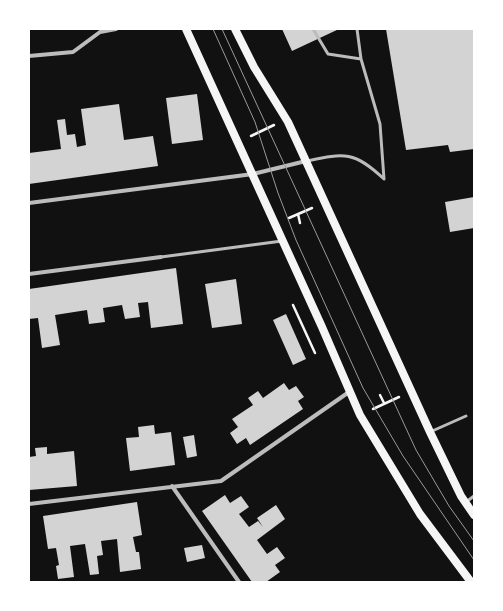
<!DOCTYPE html>
<html>
<head>
<meta charset="utf-8">
<style>
	body { margin:0 }
	#map { position:relative; width:503px; height:611px; overflow:hidden; background:#111; font-family:"Work Sans",sans-serif }
	canvas { display:block }
	.frame { position:absolute; inset:0; border:30px solid #fff; pointer-events:none }
</style>
</head>
<body>
<div id="map">
<canvas width="503" height="611"></canvas>
<div class="frame"></div>
</div>
<script>
const context = document.querySelector('canvas').getContext('2d');
context.lineJoin = 'round';
function paint(path, color) { context.fillStyle = color; context.fill(path, 'evenodd'); }
function trace(path, color, width, dash) { context.strokeStyle = color; context.lineWidth = width; context.lineCap = dash ? 'butt' : 'round'; context.setLineDash(dash || []); context.stroke(path); }
paint(new Path2D(`
	M282,29h57l-47,22z
	M386,29h88v120l-24,3 -2,-7 -42,5z
	M197,94l6,46 -31,4 -6,-46z
	M119,104l5,36 29,-4 5,30 -129,18v-31l32,-4 -4,-29 8,-1 2,16 8,-1 2,13 9,-2 -5,-36z
	M474,197v31l-24,4 -5,-30z
	M176,268l7,56 -32,4 -3,-26 -10,1 2,14 -15,2 -3,-14 -19,3 2,14 -16,2 -2,-14 -32,5 5,30 -18,3 -4,-30 -9,1v-30z
	M236,279l6,45 -30,4 -7,-44z
	M286,314l20,45 -13,6 -20,-45z
	M284,383l5,7 7,-4 8,11 -6,4 5,8 -53,36 -4,-7 -9,6 -7,-11 8,-6 -6,-8 21,-14 -5,-7 10,-7 5,7z
	M154,425l1,9 16,-2 4,33 -45,6 -4,-33 13,-1 -1,-10z
	M194,435l3,21 -10,2 -4,-21z
	M47,447v7l27,-3 3,35 -48,4v-33l7,-1 -1,-8z
	M225,495l5,8 11,-7 8,11 -10,7 10,13 9,-6 5,6 -6,-9 19,-13 9,14 -28,21 10,14 10,-7 8,11 -10,7 5,7 -14,10h-14l-50,-71z
	M137,502l5,33 -9,2 3,15h3l2,17 -21,3 -3,-33 -16,2 2,14 -6,1 2,18 -9,1 -5,-31 -15,2 4,31 -16,2 -2,-13 3,-1 -3,-17 -8,1 -5,-33z
	M202,545l3,13 -18,4 -3,-14z`), '#d3d3d3');
trace(new Path2D(`
	M251,136l23,-11
	M298,214l2,9
	M289,218l23,-10
	M293,305l22,48
	M380,395l4,8
	M373,409l26,-12`), '#f5f5f5', 2.5);
trace(new Path2D(`
	M313,29l15,25 33,5
	M357,29l4,30 19,65 4,55
	M307,161c38,-8 47,-10 77,18
	M161,257l121,-16
	M430,432l36,-16
	M466,502l8,-6`), '#bcbcbc', 3);
trace(new Path2D(`
	M29,56l44,-4 27,-20 16,-3
	M29,203l224,-29 53,-13
	M29,274l132,-17
	M172,486l67,96
	M29,504l192,-23 128,-89`), '#bcbcbc', 4);
trace(new Path2D(`
	M186,29l136,298 38,88 60,99 51,68
	M235,29l19,38 34,55 142,310 31,64 13,19`), '#f5f5f5', 8);
trace(new Path2D(`
	M213,29l42,93 23,71 18,47 67,148 40,68 71,104
	M222,29l194,421 33,56 25,35`), '#9a9a9a', 1);
</script>
</body>
</html>
